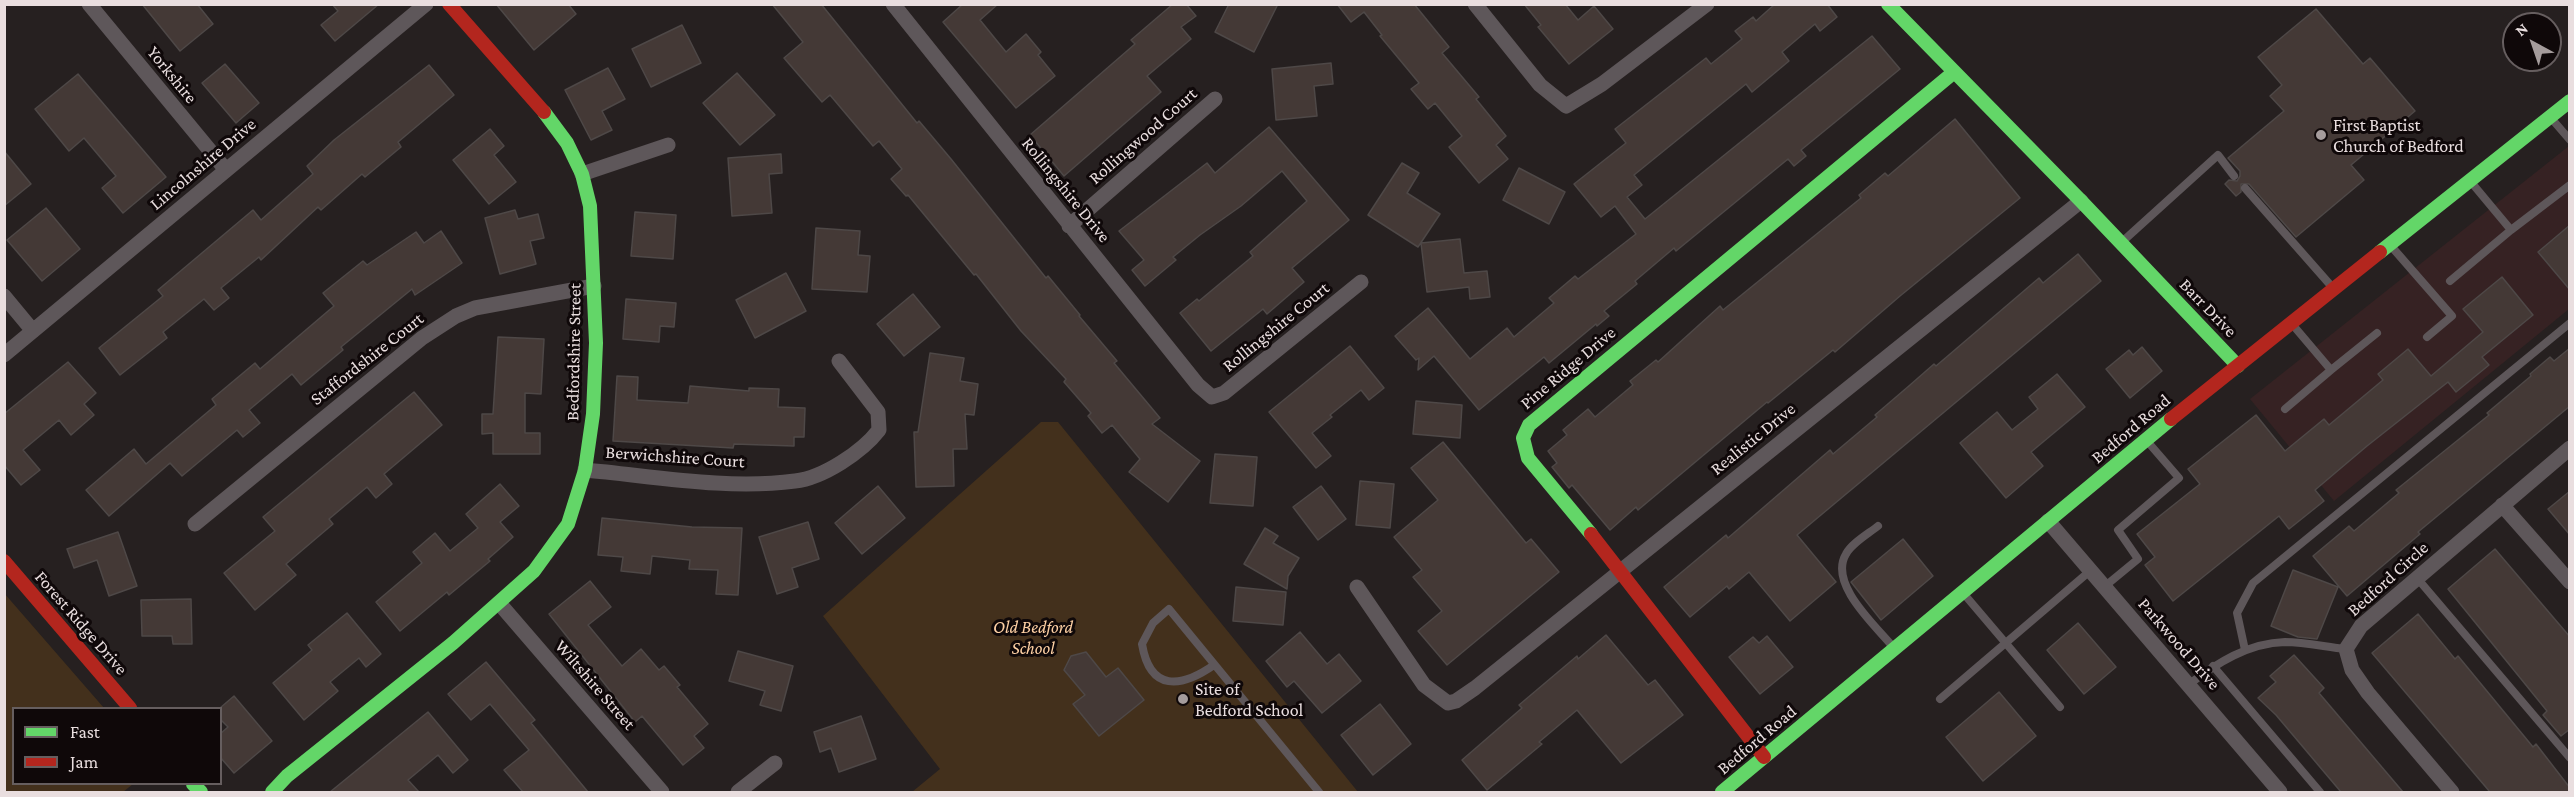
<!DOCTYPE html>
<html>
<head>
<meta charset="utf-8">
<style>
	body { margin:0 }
	#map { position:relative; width:2574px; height:797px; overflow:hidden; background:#262020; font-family:"Crimson Pro",serif }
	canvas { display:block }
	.frame { position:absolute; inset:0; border:6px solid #e9dedf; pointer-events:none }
	.legend { position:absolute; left:12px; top:707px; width:210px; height:78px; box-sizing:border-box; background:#0f0809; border:2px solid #665e5f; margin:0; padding:8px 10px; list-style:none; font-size:18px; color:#e9dedf }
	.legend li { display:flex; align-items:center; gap:12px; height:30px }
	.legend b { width:30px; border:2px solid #665e5f }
	.north { position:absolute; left:2502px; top:12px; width:60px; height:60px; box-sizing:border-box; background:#0f0809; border:2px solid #665e5f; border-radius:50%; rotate:320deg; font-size:16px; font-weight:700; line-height:24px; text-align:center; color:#e9dedf }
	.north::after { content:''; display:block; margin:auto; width:21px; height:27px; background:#a59c9c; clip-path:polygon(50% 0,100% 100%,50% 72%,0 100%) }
</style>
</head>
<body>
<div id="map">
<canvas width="2574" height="797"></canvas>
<div class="frame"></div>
<ul class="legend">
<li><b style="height:8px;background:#63d668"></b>Fast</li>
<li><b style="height:8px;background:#b3261e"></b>Jam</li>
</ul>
<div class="north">N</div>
</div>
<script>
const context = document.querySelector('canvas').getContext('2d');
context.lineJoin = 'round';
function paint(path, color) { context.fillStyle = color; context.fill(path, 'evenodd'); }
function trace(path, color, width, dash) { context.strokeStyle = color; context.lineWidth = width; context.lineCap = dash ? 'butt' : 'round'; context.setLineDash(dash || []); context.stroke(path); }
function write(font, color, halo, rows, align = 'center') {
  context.font = font + ' "Crimson Pro",serif'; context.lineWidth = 6; context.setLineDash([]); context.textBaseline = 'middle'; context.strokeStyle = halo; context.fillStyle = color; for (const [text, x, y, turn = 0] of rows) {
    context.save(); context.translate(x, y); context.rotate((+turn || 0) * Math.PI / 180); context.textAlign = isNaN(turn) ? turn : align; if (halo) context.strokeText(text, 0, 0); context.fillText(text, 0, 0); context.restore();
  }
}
paint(new Path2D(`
	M2569,146v163l-235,192 -84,-102z`), '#362223');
paint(new Path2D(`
	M1041,422h17l300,370h-446l28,-23 -117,-153z
	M4,593l100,115h-90v76h119l-10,8h-118z`), '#43301c');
const building = new Path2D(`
	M142,4h55l16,20 -33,27z
	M332,4h47l-44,37 -14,-16 17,-14z
	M496,4h72l8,10 -42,36z
	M772,4h49l96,119 2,-2 32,38 95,119 2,-2 32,39 -1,1 38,45 -3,2 46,55 -8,6 48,37 -32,41 -39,-30 11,-13 -28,-34 -10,8 -14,-17 3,-3 -27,-31 2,-3 -45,-48 -45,-57 -2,1 -66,-80 -2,1 -15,-17 11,-10 -23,-28 -6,5 -43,-51 -8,7 -38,-44 19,-16z
	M963,4h35l-18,16 26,32 20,-18 15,18 -3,3 17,21 -39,32 -73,-86z
	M1173,4h13l10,12 -15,11 10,12 -44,37 14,16 -97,84 -34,-41 105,-91 -4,-4z
	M1229,4h49l-24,48 -39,-20z
	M1337,4h77l35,43 -7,6 37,44 -3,2 30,37 -10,9 12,14 -29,24 -30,-36 13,-11 -27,-33 -7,6 -17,-20 8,-6 -39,-47 2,-1 -18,-23 -13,10z
	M1524,4h41l13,16 16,-14 19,23 -44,35 -31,-37 3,-2z
	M1775,4h52l10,13 -17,14 -5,-7 -33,28 7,9 -37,31 -6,-8 -112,91 8,10 -15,12 18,22 227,-183 28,33 -99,81 5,6 -12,10 -6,-7 -112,92 -2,-3 -39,33 2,3 -33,27 5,5 -12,10 -1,-2 -47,39 -5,-6 -65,53 -45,-54 -16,14 1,-12 -3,2 -21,-24 33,-28 42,51 37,-31 7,9 40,-34 -5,-5 26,-22 3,3 58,-45 -21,-28 -14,11 -27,-33 52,-41 -11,-14 91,-71 5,6 31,-25 -7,-8 18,-14 3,4z
	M2316,9l47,55 7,-6 45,53 -64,54 13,15 -68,57 -47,-53h-8v8l-5,4 -11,-12 4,-4 8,1 3,-5v-5l-12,-13 56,-47 -14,-15 12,-11 -24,-28z
	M682,25l19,38 -50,24 -19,-38z
	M1331,63l2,21 -19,2 3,30 -41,4 -4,-51z
	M225,64l34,39 -23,20 -34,-40z
	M429,65l25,30 -56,47 3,5 -36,30 -3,-3 -41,36 -3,-3 -57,53 -2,-3 -38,31 8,10 -15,12 -10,-11 -41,33 4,6 -47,37 -21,-27 64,-52 -5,-6 95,-80 8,10 52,-46 -6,-8 27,-26z
	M608,68l17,31 -23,12 10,19 -21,10 -26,-50z
	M737,73l38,42 -35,30 -37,-42z
	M78,74l88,103 -43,36 -21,-25 14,-12 -32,-38 -15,13 -34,-42z
	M1955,119l65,79 -120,98 -65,56 -2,-2 -65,53 -1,-1 -129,108 -2,-3 -26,23 -38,-45 -3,3 -17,-21 5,-4 -9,-12 19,-16 -4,-5 25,-21 7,8 38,-32 -3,-4 26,-21 2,2 62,-56 3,4 138,-112 -2,-3 26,-22 3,3z
	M1269,127l80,93 -57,48 12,14 -37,32 -4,-5 -52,42 -31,-38 17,-14 2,2 54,-45 -3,-4 57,-51 -25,-30 -41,35 -41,29 -27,22 3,3 -31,26 -13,-16 12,-10 -25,-29 88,-68 8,10z
	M490,129l14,17 -10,9 22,27 -27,22 -36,-44z
	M4,151l27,33 -27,22z
	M781,154l1,19 -13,1 3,39 -40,3 -4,-58z
	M1402,163l17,10 -12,20 33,21 -22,33 -50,-32z
	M1519,168l46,24 -16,32 -46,-24z
	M46,208l34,41 -38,32 -35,-41z
	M515,210l3,9 20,-5 6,24 -14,3 6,23 -36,10 -15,-56z
	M635,212l41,3 -3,44 -42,-3z
	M2570,225v65l-32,-38z
	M816,228l44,3 -2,24 12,1 -3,36 -55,-3z
	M441,231l21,32 -47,32 -3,-6 -71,58 2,3 -42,35 -9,-11 -43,36 11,13 -17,14 -6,-7 -55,46 -12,-13 -61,53 -23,-26 48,-41 12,15 70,-59 -4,-6 43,-36 5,6 74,-63 -11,-13 40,-32 4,4 49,-33 8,11z
	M1460,239l4,34 23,-2 3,26 -20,2 -1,-12 -42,5 -6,-49z
	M2078,254l23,27 -304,254 39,47 -46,39 -41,-49 -20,17 -2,-3 -37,31 -26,-30 62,-52 2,3 102,-88 3,4 44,-37 -2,-2 35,-30 24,-21 2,2 103,-88 4,5z
	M786,273l20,38 -51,27 -19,-38z
	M2502,277l31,38 -51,42 7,8 -33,27 -8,-10 -81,64 -52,44 9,11 -35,28 -10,-13 -106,85 -28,-36 10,-8 -18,-23 63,-50 -12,-15 68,-54 29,36 39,-32 5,6 54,-45 -5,-6 30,-25 23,27 52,-44 -20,-23z
	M913,294l27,33 -36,29 -27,-32z
	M626,299l50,4 -2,24 -14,-1 -1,16 -36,-3z
	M498,337l46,2 -3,55 -16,-1v40h15v21h-47v-21l-11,1v-20h11z
	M1350,346l34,42 -15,12 -8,-10 -31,25 2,2 -20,16 19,23 -15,12 -47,-56z
	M2142,347l20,24 -32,27 -24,-29 23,-19 4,5z
	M2570,348v58l-152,126 2,2 -73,62 -34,-40 36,-30 5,5 45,-38 -3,-3 93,-75 -2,-2 44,-37 -1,-2 20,-17 4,4z
	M930,353l34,5 -4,23 18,3 -4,31 -9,-1 2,35h-14l1,37 -38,1 -2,-55h4z
	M68,362l28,31 -12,11 10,11 -23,20 -12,-15 -36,30 17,20 -19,15 -17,-20v-51z
	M2057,374l28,33 -54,45 12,14 -37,32 -46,-55 37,-31 15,18 26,-21 -9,-12z
	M617,376l21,1 -1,23 51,3 2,-17 59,5v-3l30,1 -1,18 27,1 -1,29h-10v9l-60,-2 -1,4 -120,-7z
	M414,392l28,33 -58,49 8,10 -16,14 -9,-11 -38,32 4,5 -47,40 10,11 -41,35 -31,-37 51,-42 -12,-14z
	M1416,401l46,4 -2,33 -47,-4z
	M1443,442l83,101 5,-4 28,33 -112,93 -29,-34 24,-20 -29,-34 9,-7 -28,-33 44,-37 -27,-32z
	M1215,454l42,3 -4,49 -43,-3z
	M1360,481l34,3 -4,44 -34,-3z
	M500,484l19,22 -19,16 13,15 -25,22 2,2 -41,34 -2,-3 -47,39 -24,-29 46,-39 -9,-11 22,-19 15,18 28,-23 -12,-14z
	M878,486l27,32 -43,36 -27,-31z
	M1321,486l25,33 -28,21 -25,-33z
	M2570,491v44l-22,-26z
	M602,518l90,9 50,1 -4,67 -22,-1 2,-24 -29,-1 1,-9 -38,-4 -2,18 -29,-3 2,-14 -25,-2z
	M808,522l11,37 -27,9 6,19 -21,7 -18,-57z
	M1265,528l13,8 -5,7 26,15 -11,18 -1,13 -43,-25z
	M118,532l19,54 -28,10 -12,-36 -23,8 -7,-19z
	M1903,539l30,37 -52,44 -30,-38z
	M2495,549l75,88v92l-9,7 -18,-21 4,-4 -99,-122z
	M2293,570l45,17 -21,52 -19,-2 -27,-11z
	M590,581l21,26 -23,18 34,41 19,-17 18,21 5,-4 16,19 -3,2 31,37 -14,12 10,12 -21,17 -41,-49 -7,6 -86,-108z
	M1236,587l50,5 -3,33 -50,-4z
	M191,599l1,45h-19l-1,-8h-30l-1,-36z
	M347,613l34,41 -15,13 -7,-9 -29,24 8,9 -34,29 -31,-37 39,-33 -4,-5z
	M2418,614l37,45 3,-3 75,91 3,-3 34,44v4h-80l-118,-139z
	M2078,623l38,44 -32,27 -37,-44z
	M1300,632l27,32 12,-10 22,27 -39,32 -28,-32 -7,6 -21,-26z
	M1606,635l42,50 7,-5 28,35 -62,48 -44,-53 -38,32 3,2 -55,46 -25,-30 60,-52 -3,-3 58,-49 1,3z
	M1767,636l26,31 -33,27 -31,-37 24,-20 6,6z
	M738,651l55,15 -12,45 -21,-6 5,-14 -36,-10z
	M1086,652l20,25 12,-9 26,32 -45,36 -26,-32 12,-9 -21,-25 7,-14z
	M2294,655l30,33 -5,5 84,99h-62l-65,-77 -18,-17 18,-16 -6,-6z
	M486,662l49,58 -4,3 57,69h-65l-19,-22 25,-20 -39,-46 -19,16 -23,-26z
	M1999,692l37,44 -53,45 -37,-44z
	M234,696l38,45 -38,32 -14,-16v-23l8,-7 -8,-8v-11z
	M1380,704l31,40 -38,31 -32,-40z
	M428,712l40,48 -15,13 -15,-18 -30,25 11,12h-89z
	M861,716l15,43 -37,13 -8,-24 -11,4 -6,-20z`);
paint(building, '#443936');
trace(building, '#4e4847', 1.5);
trace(new Path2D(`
	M2551,118l19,22
	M2471,182l40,48 59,-45
	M2245,188l88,100
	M2123,241l95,-86 16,21
	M2391,246l61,70 -25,21
	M2450,281l61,-51
	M2331,370l46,-37
	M2285,409l46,-39 -39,-46
	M1878,526c-10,8 -26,17 -32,28 -18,30 30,72 48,94
	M2417,578l153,180
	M2104,587l34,-28 -20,-29 61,-52 -32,-37
	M1964,594l96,113
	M2245,650l-8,-37 16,-30 317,-260
	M1214,665c-33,23 -64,27 -72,-21l11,-21 16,-14 150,183
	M2213,666l107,126
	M2188,685c29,-22 60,-42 97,-43 20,0 41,5 61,7
	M1940,699l150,-128`), '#5e575a', 8);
trace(new Path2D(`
	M89,4l137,166
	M893,4l305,381 14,12 12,-4 137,-111
	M1475,4l65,81 26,21 36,-22 105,-80
	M582,174l86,-29
	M1069,226l146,-127
	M4,296l29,35
	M4,355l422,-351
	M585,470c68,6 141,20 210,11 28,-3 67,-29 84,-51l-1,-18 -39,-51
	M2502,505l68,77
	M2048,521l232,271
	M195,524l227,-186 34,-22 19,-8 119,-22
	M1357,587l67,98 24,18 8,-2 19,-13 606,-487
	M499,603l163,189
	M738,792l37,-29
	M2452,792l-84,-99 -16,-23 -6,-21 15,-23 209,-178`), '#5e575a', 15);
trace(new Path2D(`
	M1888,4l193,197 157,165
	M2380,252l190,-151
	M1591,534l-63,-76 -5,-20 6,-13 424,-352
	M193,784l8,8
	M272,792l15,-16 166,-133 81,-72 34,-47 17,-54 8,-56 3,-71 -6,-137 -8,-32 -15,-31 -23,-31
	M1722,792l449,-373`), '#63d668', 14);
trace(new Path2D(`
	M449,4l95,108
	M2171,419l209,-167
	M1591,534l173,223
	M4,561l126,147`), '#b3261e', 14);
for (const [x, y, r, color] of [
	[2321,135,6,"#a59c9c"],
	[1183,699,6,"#a59c9c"]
]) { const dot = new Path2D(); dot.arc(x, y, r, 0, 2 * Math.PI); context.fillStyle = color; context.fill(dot); trace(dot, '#0f0809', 2); }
write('18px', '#e9dedf', '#0f0809', [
	["Yorkshire",172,75,51],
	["Rollingwood Court",1143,136,-41],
	["Lincolnshire Drive",203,164,-40],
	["Rollingshire Drive",1066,190,51],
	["Barr Drive",2208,308,46],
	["Rollingshire Court",1276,327,-39],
	["Bedfordshire Street",574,352,-89],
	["Staffordshire Court",367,359,-38],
	["Pine Ridge Drive",1568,368,-40],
	["Bedford Road",2131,429,-40],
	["Realistic Drive",1753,439,-39],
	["Berwichshire Court",675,457,4],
	["Bedford Circle",2388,579,-42],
	["Forest Ridge Drive",81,623,49],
	["Parkwood Drive",2179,644,49],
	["Wiltshire Street",595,685,49],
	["Bedford Road",1757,740,-40]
]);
write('18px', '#e9dedf', '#0f0809', [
	["First Baptist",2333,125],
	["Church of Bedford",2333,146],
	["Site of",1195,689],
	["Bedford School",1195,710]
], 'left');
write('italic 18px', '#fed0a4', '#0f0809', [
	["Old Bedford",1033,627],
	["School",1033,648]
]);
</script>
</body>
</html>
